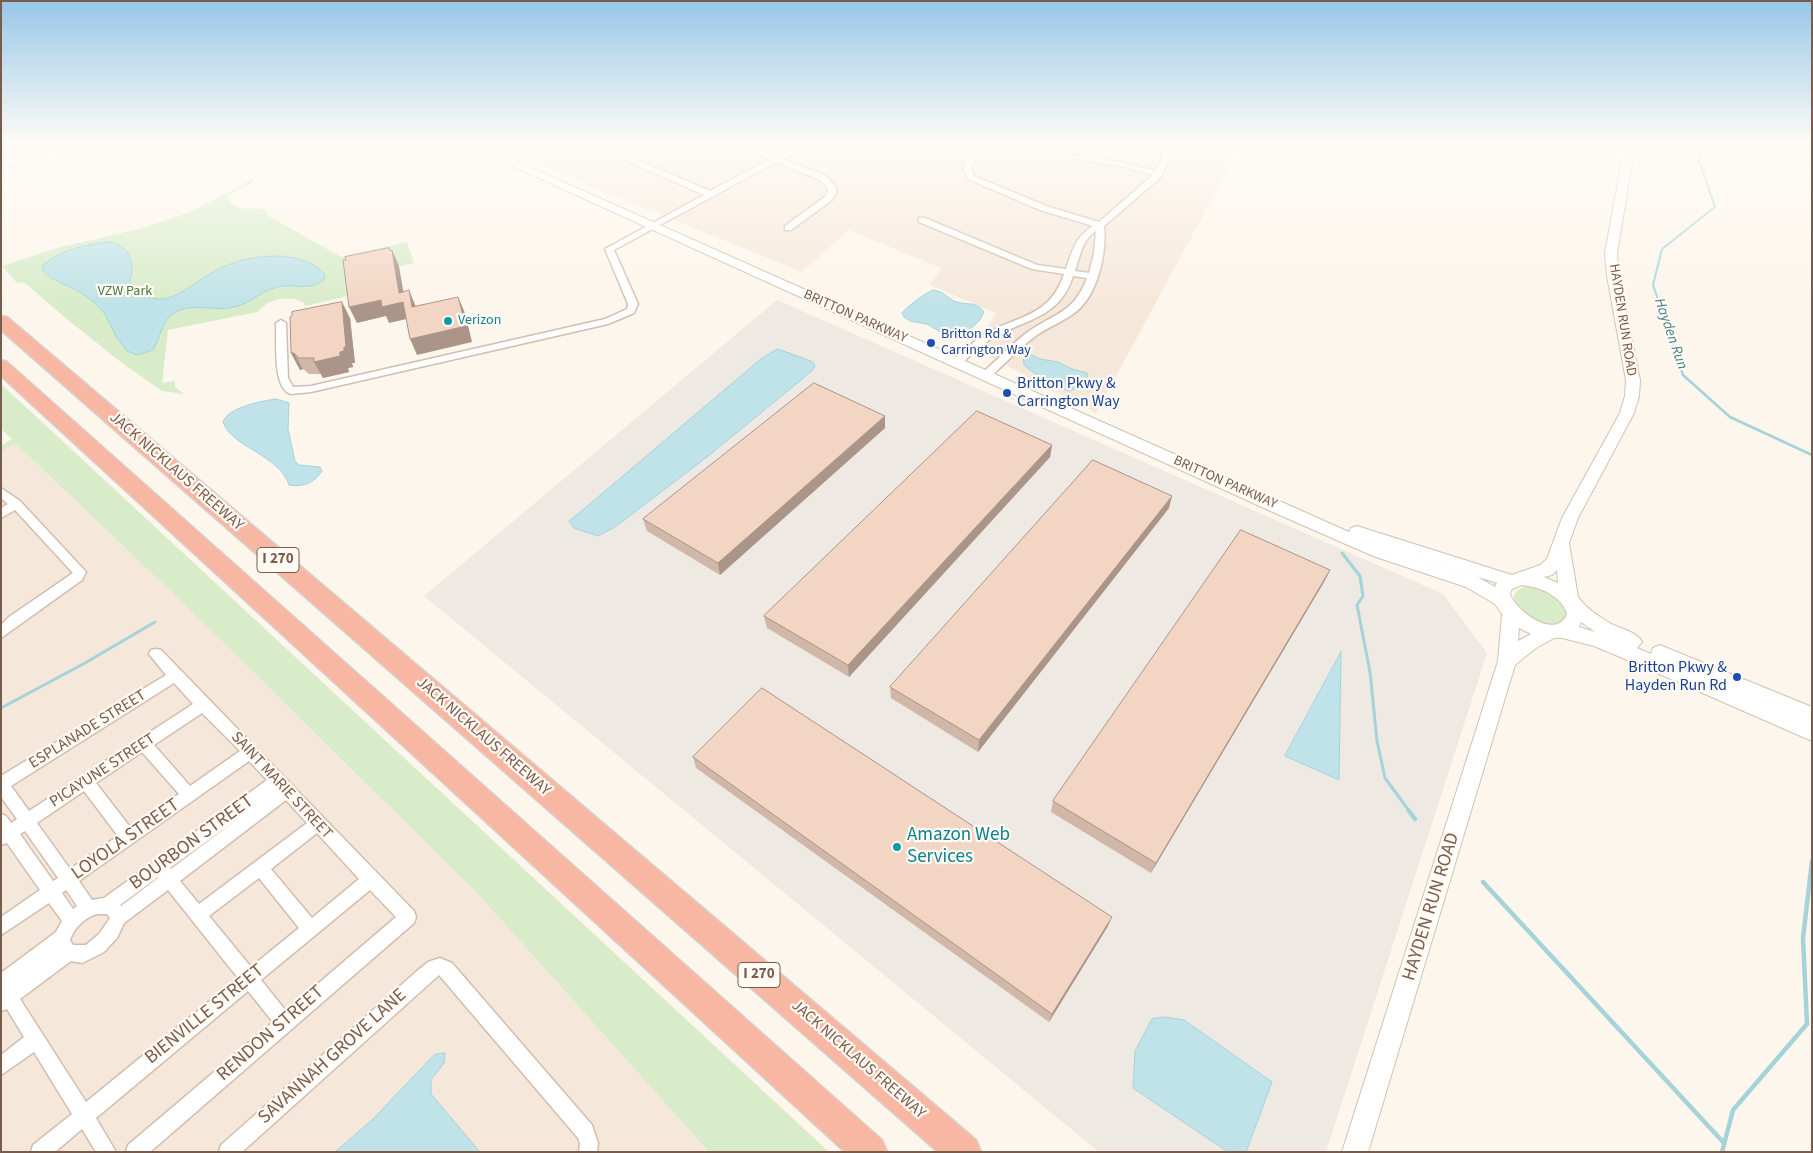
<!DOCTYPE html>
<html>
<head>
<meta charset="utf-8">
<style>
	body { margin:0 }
	#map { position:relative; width:1813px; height:1153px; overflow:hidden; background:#fdf6ec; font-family:"Source Sans 3",sans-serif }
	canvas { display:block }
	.frame { position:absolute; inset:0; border:2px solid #7a5c4d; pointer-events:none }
</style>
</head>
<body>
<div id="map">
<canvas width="1813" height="1153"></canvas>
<div class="frame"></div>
</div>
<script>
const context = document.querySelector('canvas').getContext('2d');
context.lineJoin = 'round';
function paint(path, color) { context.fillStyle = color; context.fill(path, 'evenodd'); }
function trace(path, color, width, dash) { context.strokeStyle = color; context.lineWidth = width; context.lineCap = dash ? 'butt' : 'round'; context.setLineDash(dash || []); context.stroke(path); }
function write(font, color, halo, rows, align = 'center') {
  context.font = font + ' "Source Sans 3",sans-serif'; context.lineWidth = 4.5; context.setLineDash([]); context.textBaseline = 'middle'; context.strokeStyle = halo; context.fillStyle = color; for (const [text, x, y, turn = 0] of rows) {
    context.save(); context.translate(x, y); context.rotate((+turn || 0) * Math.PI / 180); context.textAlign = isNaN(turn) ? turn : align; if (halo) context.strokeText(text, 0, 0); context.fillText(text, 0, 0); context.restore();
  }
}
paint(new Path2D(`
	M533,144h709l-146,269 -122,-65 22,-35 -66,-28 11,-17 -92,-38 -47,42 -290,-118z
	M15,443l167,159 294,290 233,260h-708v-700z`), '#f5e8da');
paint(new Path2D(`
	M777,300l666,294 44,59 -161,499h-227l-675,-556z`), '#efe9e4');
paint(new Path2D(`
	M254,178v3l-27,16c9,17 22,10 37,12l5,7 72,41 66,-15 7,21 -18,4 -44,28 -47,11 -2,-4c-16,-7 -34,-3 -46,10l-89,18 -6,53 13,-2v6l9,7 -22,-3 -40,-28 -54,-43 -43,-37 -9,-1 -14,-16 55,-18 82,-19 31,-10 23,-8z
	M1,384l828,768h-120l-233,-260 -294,-290 -167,-159 -14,9v-6l11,-7 -11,-10z
	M1528,586c21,1 28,10 41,25l-3,10c-3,1 -8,4 -11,4 -20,4 -63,-31 -27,-39z`), '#d8ecc9');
const water = new Path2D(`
	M107,242c16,1 25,11 25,27 0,4 -2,8 -2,12 3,13 19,18 31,18 16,0 39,-20 54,-28 28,-16 87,-25 110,4l-1,5c-12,10 -27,5 -41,6 -22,3 -30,17 -49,21 -19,5 -42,-5 -60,6 -12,7 -14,26 -21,37l-16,5 -10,-4 -10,-13 -12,-24 -11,-12 -14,-10 -29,-14 -9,-8 1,-5c17,-15 42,-20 64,-23z
	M933,290c11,1 13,7 21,11 11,5 22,-1 30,11l-4,8 -13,12 7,5 -4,2 -26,-5 -17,-10 -17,-3 -6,-4 -2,-4c3,-5 26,-22 31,-23z
	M778,349l35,13 2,4 -3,5 -105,86 -92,70 -17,9 -24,-8 -5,-7 9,-7 184,-156z
	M1025,352l15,7 18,3 14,7 15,4 1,3 -5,4 -2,8 -13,3 -12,-7 -14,-5 -18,-14 -1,-11z
	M276,399l13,4 -1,26 7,32 4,4 21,2 2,4c-9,13 -18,16 -33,14 -9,-30 -58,-38 -66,-63 5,-15 39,-21 53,-23z
	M1341,652l-2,128 -54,-24z
	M1165,1017l19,3 88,62 -26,70h-18l-95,-64 2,-37 17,-32z
	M445,1053l-1,10 -13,17v14l49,58h-145l37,-32 62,-65z`);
paint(water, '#bfe3e8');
trace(water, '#a5d3da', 1);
trace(new Path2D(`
	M1665,320l-12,-35 9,-36 53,-42 -16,-47 8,-15 3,-1`), '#a5d3da', 2);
trace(new Path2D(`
	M1664,319l19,56 47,42 82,38`), '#a5d3da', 2.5);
trace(new Path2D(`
	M1342,553l18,23 3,20 -6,9 13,67 7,69 8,37 25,34
	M1,708l84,-45 70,-41`), '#a5d3da', 3);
trace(new Path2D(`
	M1409,811l6,8
	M1483,882l241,261
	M1722,1152l11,-42 74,-86 -4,-86 9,-77`), '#a5d3da', 4.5);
const minor = new Path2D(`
	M31,144h12l-42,14v-5z
	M589,144h11l110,47 60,-32 -36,-15h11l31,12 26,-12h11l-30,15 43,17 10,11v6l-4,7 -41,30h-6v-4l41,-30 2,-8 -8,-8 -44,-18 -162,88 24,54 -4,9 -26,11 -297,68 -20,2c-19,-5 -14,-54 -15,-71l5,-3 5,3 2,55 5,9 18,-1 294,-67 22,-10 1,-5 -23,-55 99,-54z
	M981,144h8l-15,17 -3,7 3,8 72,30 53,16 54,-47 -33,-9 -43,-7h-3v-4l46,7 36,9 6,-15 1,-12h8l-1,12 -8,20 -58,50c3,26 -6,67 -27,85 -12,10 -27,15 -40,24 -17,12 -32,29 -48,43h-8l-1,-2 1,-2c15,-13 29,-28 44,-40 28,-21 48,-19 62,-56l-14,-2c-14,45 -52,43 -87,66 -9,6 -18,16 -26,23h-8v-4c9,-8 18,-16 27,-23 34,-23 70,-18 85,-64l-32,-5 -113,-47v-4h6l112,47 29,4c6,-18 10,-33 27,-43l-53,-16 -72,-31 -5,-11 4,-10zM1096,231l-2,22 -5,20 -14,-2c5,-15 7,-31 21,-40z
	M1,488l19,13 66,71 -4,8 -81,58v-13l8,-8 64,-44 -58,-63 -14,8v-10l7,-4 -7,-6z
	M156,649l5,1 253,261 2,6 -2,6 -264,229h-24l2,-7 145,-123 -25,-31 -152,127 20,34h-20l-14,-23 -27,23h-24l2,-7 39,-31 -38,-62 -33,23v-20l23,-18 -17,-28 -6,2v-38l55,-41 6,-11 -13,-18 -48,32v-18l39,-27 -33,-47 -6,2v-31l5,2 5,7 6,-4 -16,-22v-21l165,-101 -17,-21 2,-4zM174,683l19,21 -164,107 -18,-25zM202,713l38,38 -50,35 -36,-41zM142,752l37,42 -49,33 -34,-44zM249,761l18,19 -163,118 -12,2 -13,-19zM84,791l34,45 -48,33 -33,-46zM286,800l21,23 -108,81 -19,-23zM243,815l-72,54 -1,-1zM25,831l33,47 -5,3 -33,-47zM317,833l42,46 -47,39 -41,-49zM158,877v1l-37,28 -1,-1zM259,878l40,50 -48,39 -42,-51zM66,890l11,16 -4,3 -11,-16zM168,890l70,88 -152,124 -66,-103 51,-38 11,2 22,-11 13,-14 7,-15zM370,890l26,27 -110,94 -25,-31zM97,914h10l3,4 -11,16 -13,11h-13l-3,-5c4,-12 15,-23 27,-26z
	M440,958l12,5 140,162 6,18 -1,9h-18l1,-9 -2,-5 -139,-163 -197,177h-23l2,-7 196,-174 11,-9z`);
const secondary = new Path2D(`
	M56,144h16l-1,2 -70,23v-7z
	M464,144h14l871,388 2,-4 6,-2 155,49 28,-10 7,-6 15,-41 58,-105 5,-17 1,-16 -19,-104 -2,-23 20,-109h10l-18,109 2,23 21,104 -1,16 -5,17 -56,105 -9,25 9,54c8,11 19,18 30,25 11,7 29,9 34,20l-5,6 14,6 2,-6 7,-3 7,3 145,59v34l-187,-82 -31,-13 -32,-8h-8l-18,10 -21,17 -147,487h-26l156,-491 4,-47 -7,-10 -29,-17 -93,-31 -98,-43zM1382,546l115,37 -2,4 -17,-10zM1557,570l1,13 -14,-6 8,-2zM1522,585c18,2 40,11 45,29 -11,27 -51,-3 -57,-20l2,-5zM1581,622l14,10 -16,-5zM1519,628l12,6 -13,7z`);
const motorway = new Path2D(`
	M1,316l6,1 969,823 5,12h-43l-937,-822z
	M1,360l6,2 875,778 5,12h-42l-844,-776z`);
trace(minor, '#d1beb0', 3);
trace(secondary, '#d6c0b0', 2);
trace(motorway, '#dad1cd', 3);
paint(minor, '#fff');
paint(secondary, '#fff');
paint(motorway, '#f7b7a3');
paint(new Path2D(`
	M350,318l5,45h-3l1,4 -5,1 1,4 -26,6 -2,-4h-12l-6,-5 -3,1 -9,-17z
	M885,416v12l-165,147 -73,-44 -4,-12z
	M1052,445l-2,12 -201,220 -82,-49 -3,-12z
	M1169,508l-191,244 -87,-54 -1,-11z
	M1330,570l-6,12 -173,291 -100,-61 2,-11z
	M693,757l415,169 -59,96 -353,-254z`), '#d1b7a8');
paint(new Path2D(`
	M389,248l3,8v-6l7,16 7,41 5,11 -22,5 -3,-7 -29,7 -8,-16 32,-7 18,-7z
	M409,290l7,17h-4z
	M458,297l7,16 7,29 -55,13 -7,-16z
	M342,302l8,16 5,45h-3l1,4 -5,1 1,4 -26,6 -9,-16 26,-10 4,-5z
	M291,353h3l9,16 -3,1z
	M885,416v12l-165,147 -2,-12z
	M1052,445l-2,12 -201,220 -1,-12z
	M1172,496l-3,12 -191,244 1,-12z
	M1330,570l-6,12 -173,291 5,-10z
	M1112,917l-4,9 -59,96 3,-8z`), '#aa9588');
const building = new Path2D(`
	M389,248l1,3 2,-1 7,43 10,-3 3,17 46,-10 8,29 -56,13 -7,-37 -21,5 -1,-7 -32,7 -6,-47h3l-1,-3z
	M342,302l4,45h-2v4l-4,1v4l-26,6v-4h-15l-5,-5h-3l-1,-36 2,-1v-4z
	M814,383l71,33 -167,147 -75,-44z
	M977,411l75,34 -204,220 -84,-49z
	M1093,460l79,36 -193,244 -89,-53z
	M1241,530l89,40 -174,293 -103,-62z
	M762,688l350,229 -60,97 -359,-257z`);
paint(building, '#f3d5c3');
trace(building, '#aa9588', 1);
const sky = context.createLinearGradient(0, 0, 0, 306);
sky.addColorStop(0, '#97c7e8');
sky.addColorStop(0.47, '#fefbf6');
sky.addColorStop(1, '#fefbf600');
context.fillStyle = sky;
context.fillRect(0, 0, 1813, 306);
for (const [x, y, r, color] of [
	[448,321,5,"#0f9aa8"],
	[931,343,5,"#1a4fb4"],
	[1007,393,5,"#1a4fb4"],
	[1737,677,5,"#1a4fb4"],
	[897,847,5,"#0f9aa8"]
]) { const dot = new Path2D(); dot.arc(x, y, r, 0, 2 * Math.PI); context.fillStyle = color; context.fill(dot); trace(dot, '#fffaf3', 2); }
write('14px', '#537a41', '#fffaf3', [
	["VZW Park",125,292]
]);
write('14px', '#7a5c4d', '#fffaf3', [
	["BRITTON PARKWAY",855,317,24],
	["HAYDEN RUN ROAD",1622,320,81],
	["BRITTON PARKWAY",1225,483,24]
]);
write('14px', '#0d838f', '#fffaf3', [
	["Verizon",458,321]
], 'left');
write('14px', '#164399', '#fffaf3', [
	["Britton Rd &",941,335],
	["Carrington Way",941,351]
], 'left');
write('italic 15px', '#437c86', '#fffaf3', [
	["Hayden Run",1670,334,71]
]);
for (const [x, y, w] of [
	[278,560,42],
	[759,975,42]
]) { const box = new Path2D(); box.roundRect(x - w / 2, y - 12.5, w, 25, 4); context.fillStyle = '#fffaf3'; context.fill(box); trace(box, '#7a5c4d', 1); }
write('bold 15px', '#7a5c4d', null, [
	["I 270",278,560],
	["I 270",759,975]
]);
write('16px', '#164399', '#fffaf3', [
	["Britton Pkwy &",1017,384],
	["Carrington Way",1017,402],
	["Britton Pkwy &",1727,668,"right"],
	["Hayden Run Rd",1727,686,"right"]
], 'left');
write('16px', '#7a5c4d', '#fffaf3', [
	["JACK NICKLAUS FREEWAY",176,472,41],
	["ESPLANADE STREET",88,730,-32],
	["JACK NICKLAUS FREEWAY",483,737,41],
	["PICAYUNE STREET",103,771,-33],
	["SAINT MARIE STREET",281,786,47],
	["JACK NICKLAUS FREEWAY",858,1060,41]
]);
write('19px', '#0d838f', '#fffaf3', [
	["Amazon Web",907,836],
	["Services",907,858]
], 'left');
write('19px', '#7a5c4d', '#fffaf3', [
	["LOYOLA STREET",126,840,-35],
	["BOURBON STREET",192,843,-36],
	["HAYDEN RUN ROAD",1432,907,-73],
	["BIENVILLE STREET",205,1015,-39],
	["RENDON STREET",271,1034,-41],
	["SAVANNAH GROVE LANE",333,1057,-42]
]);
</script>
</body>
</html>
